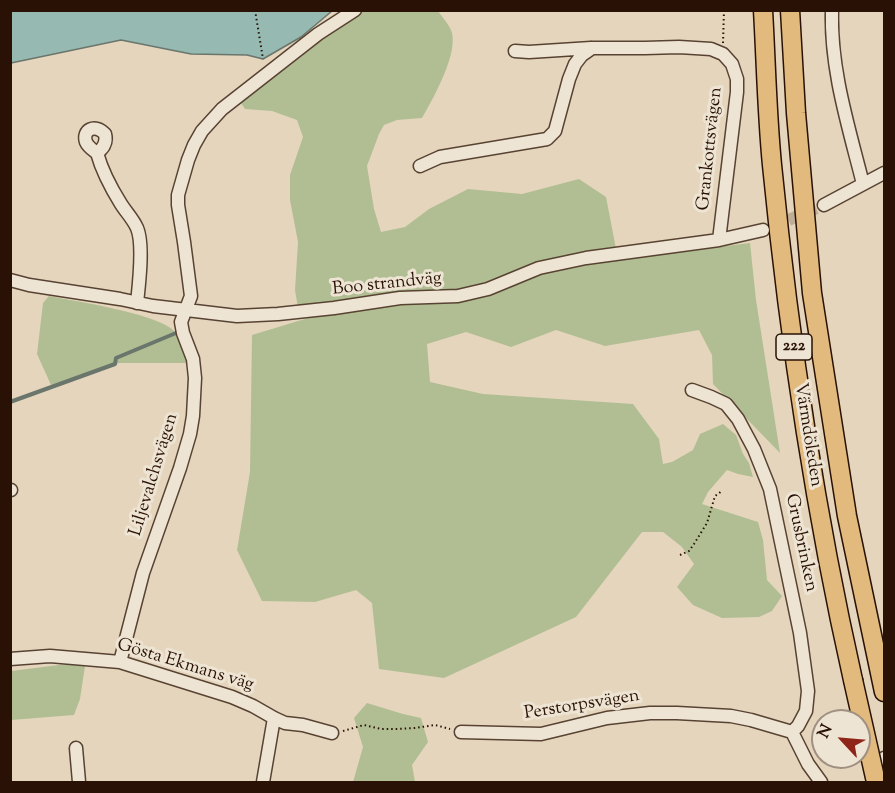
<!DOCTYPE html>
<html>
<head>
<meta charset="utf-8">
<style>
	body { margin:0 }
	#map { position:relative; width:895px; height:793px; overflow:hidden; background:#e5d5bc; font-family:"Sorts Mill Goudy",serif }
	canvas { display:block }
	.frame { position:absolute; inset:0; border:12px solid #291205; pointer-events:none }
	.north { position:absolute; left:811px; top:709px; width:60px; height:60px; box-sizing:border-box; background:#eee4d3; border:2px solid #9f9081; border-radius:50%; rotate:296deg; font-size:16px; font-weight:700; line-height:24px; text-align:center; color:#291205 }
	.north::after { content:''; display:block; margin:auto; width:21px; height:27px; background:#8f2418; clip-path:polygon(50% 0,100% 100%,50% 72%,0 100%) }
</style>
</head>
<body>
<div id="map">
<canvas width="895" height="793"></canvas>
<div class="frame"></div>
<div class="north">N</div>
</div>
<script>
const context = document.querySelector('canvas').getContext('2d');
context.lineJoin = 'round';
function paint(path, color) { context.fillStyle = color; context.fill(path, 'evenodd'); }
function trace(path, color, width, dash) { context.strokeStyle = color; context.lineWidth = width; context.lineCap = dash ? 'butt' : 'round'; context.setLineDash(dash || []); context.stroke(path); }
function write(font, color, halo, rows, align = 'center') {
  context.font = font + ' "Sorts Mill Goudy",serif'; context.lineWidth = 6; context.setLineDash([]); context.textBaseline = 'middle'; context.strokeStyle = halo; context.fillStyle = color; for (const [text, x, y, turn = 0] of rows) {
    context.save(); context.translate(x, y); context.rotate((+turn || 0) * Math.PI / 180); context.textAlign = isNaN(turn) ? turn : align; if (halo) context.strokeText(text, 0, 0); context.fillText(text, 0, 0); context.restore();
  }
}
paint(new Path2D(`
	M347,11h91c4,6 10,12 13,19 9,21 -18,69 -29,88l-25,2 -13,5 -5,9 -12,32 7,43 7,23 24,-5 24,-18 39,-20 54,5 57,-15 27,18 10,52 -46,6 -35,8 -47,21 -31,6 -57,4 -102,14 -3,-18 3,-48 -8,-42v-25l13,-38 -6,-17 -25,-9 -27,-2 -11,-16 47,-39z
	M750,243l6,57 24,153 -67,-69 -1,-29 -13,-25 -94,16 -49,-16 -45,17 -45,-15 -39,12 3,38 53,12 150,10 26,35 4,25 9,-2 21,-12 7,-16 23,-10 13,11 7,19 6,9 4,14 -15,-3 -11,-4 -19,22 -6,12 56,18 5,18 4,40 15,16 -10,15 -13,6 -37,1 -29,-13 -16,-18 17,-23 -12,-17 -19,-15h-21l-66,85 -132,61 -65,-9 -7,-66 -16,-13 -41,12 -53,-1 -25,-51 13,-78 2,-137 66,-20 83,-15h58l83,-28 46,-9z
	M49,296c25,5 112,18 126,36 5,6 9,23 12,31h-68l-68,22 -14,-31 6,-51z
	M67,664l18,2 -5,33 -6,16 -63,5v-49z
	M367,703l36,11 18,4 7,24 -16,23 3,17h-62l10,-35 -9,-29z`), '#b1be93');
const water = new Path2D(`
	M11,10h321v1l-31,26 -38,22 -16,-4 -56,-1 -70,-14 -110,23z`);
paint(water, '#96b9b1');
trace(water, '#6a766c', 1.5);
trace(new Path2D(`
	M10,402l105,-38 1,-6 60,-25`), '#6a766c', 4);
trace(new Path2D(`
	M772,227l52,-22`), '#bfae97', 12, [12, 6]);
const minor = new Path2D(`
	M832,10c-2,59 17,118 31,174
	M515,51l14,1 62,-4
	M97,153c-4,-3 -9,-6 -11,-11 -4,-12 9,-19 19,-8 2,8 -1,14 -8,19 5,18 14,35 24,51 5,8 12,15 16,24 7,16 2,56 0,75
	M420,166l20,-9 107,-18 8,-8 14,-52 6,-15 7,-9 10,-7h53l34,-1 32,2 12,5 9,10 5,15v13l-18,148
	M824,205l60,-32
	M10,280l19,5 91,14 33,7 84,10 41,-2 56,-6 66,-10 58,-2 30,-7 51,-21 47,-10 133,-18 44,-10
	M692,390l19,7 15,7 12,15 16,30 16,40 30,144 8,58 -2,20 -8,15 -6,6
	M10,490h1
	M10,659l40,-3 70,6 112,35 21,9 21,12 11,5 18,2 29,8
	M120,662l23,-89 37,-105 10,-34 3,-18 2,-38 -2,-19 -10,-26 -2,-11 10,-26 -7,-54 -6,-37v-10l10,-35 6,-15 8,-14 20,-22 96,-75 37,-24
	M461,732l80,2 66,-16 43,-5h27l54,3 20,4 41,12 16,32 13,18
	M76,748l3,34
	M874,776l10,-18
	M263,782l11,-64`);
const highway = new Path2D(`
	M763,10c3,52 4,104 9,155 17,173 43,346 81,515
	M790,10l6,103 16,180 35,223 37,176`);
trace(minor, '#584333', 15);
trace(highway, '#291205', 21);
trace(new Path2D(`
	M255,10l8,49
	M723,43l1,-33
	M680,555l9,-4 5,-7 13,-21 8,-27 7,-5
	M343,731l21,-6 17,4h14l20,-1 20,-3 15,4`), '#291205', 2, [1.5, 3]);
trace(minor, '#eee4d3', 12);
trace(highway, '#e2ba7e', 18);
const highwayBridge = new Path2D(`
	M853,680l23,102`);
trace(highwayBridge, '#291205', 21, []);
trace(highwayBridge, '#e2ba7e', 18);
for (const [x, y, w] of [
	[794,347,36]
]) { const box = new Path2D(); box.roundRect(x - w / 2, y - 13, w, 26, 4.5); context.fillStyle = '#eee4d3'; context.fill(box); trace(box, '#291205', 1.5); }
write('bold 16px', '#291205', null, [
	["222",794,347]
]);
write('18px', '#291205', '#eee4d3', [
	["Grankottsvägen",711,149,-84],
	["Boo strandväg",387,285,-6],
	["Värmdöleden",807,435,81],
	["Liljevalchsvägen",155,475,-73],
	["Grusbrinken",800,543,78],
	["Gösta Ekmans väg",185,666,17],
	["Perstorpsvägen",582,706,-9]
]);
</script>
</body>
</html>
